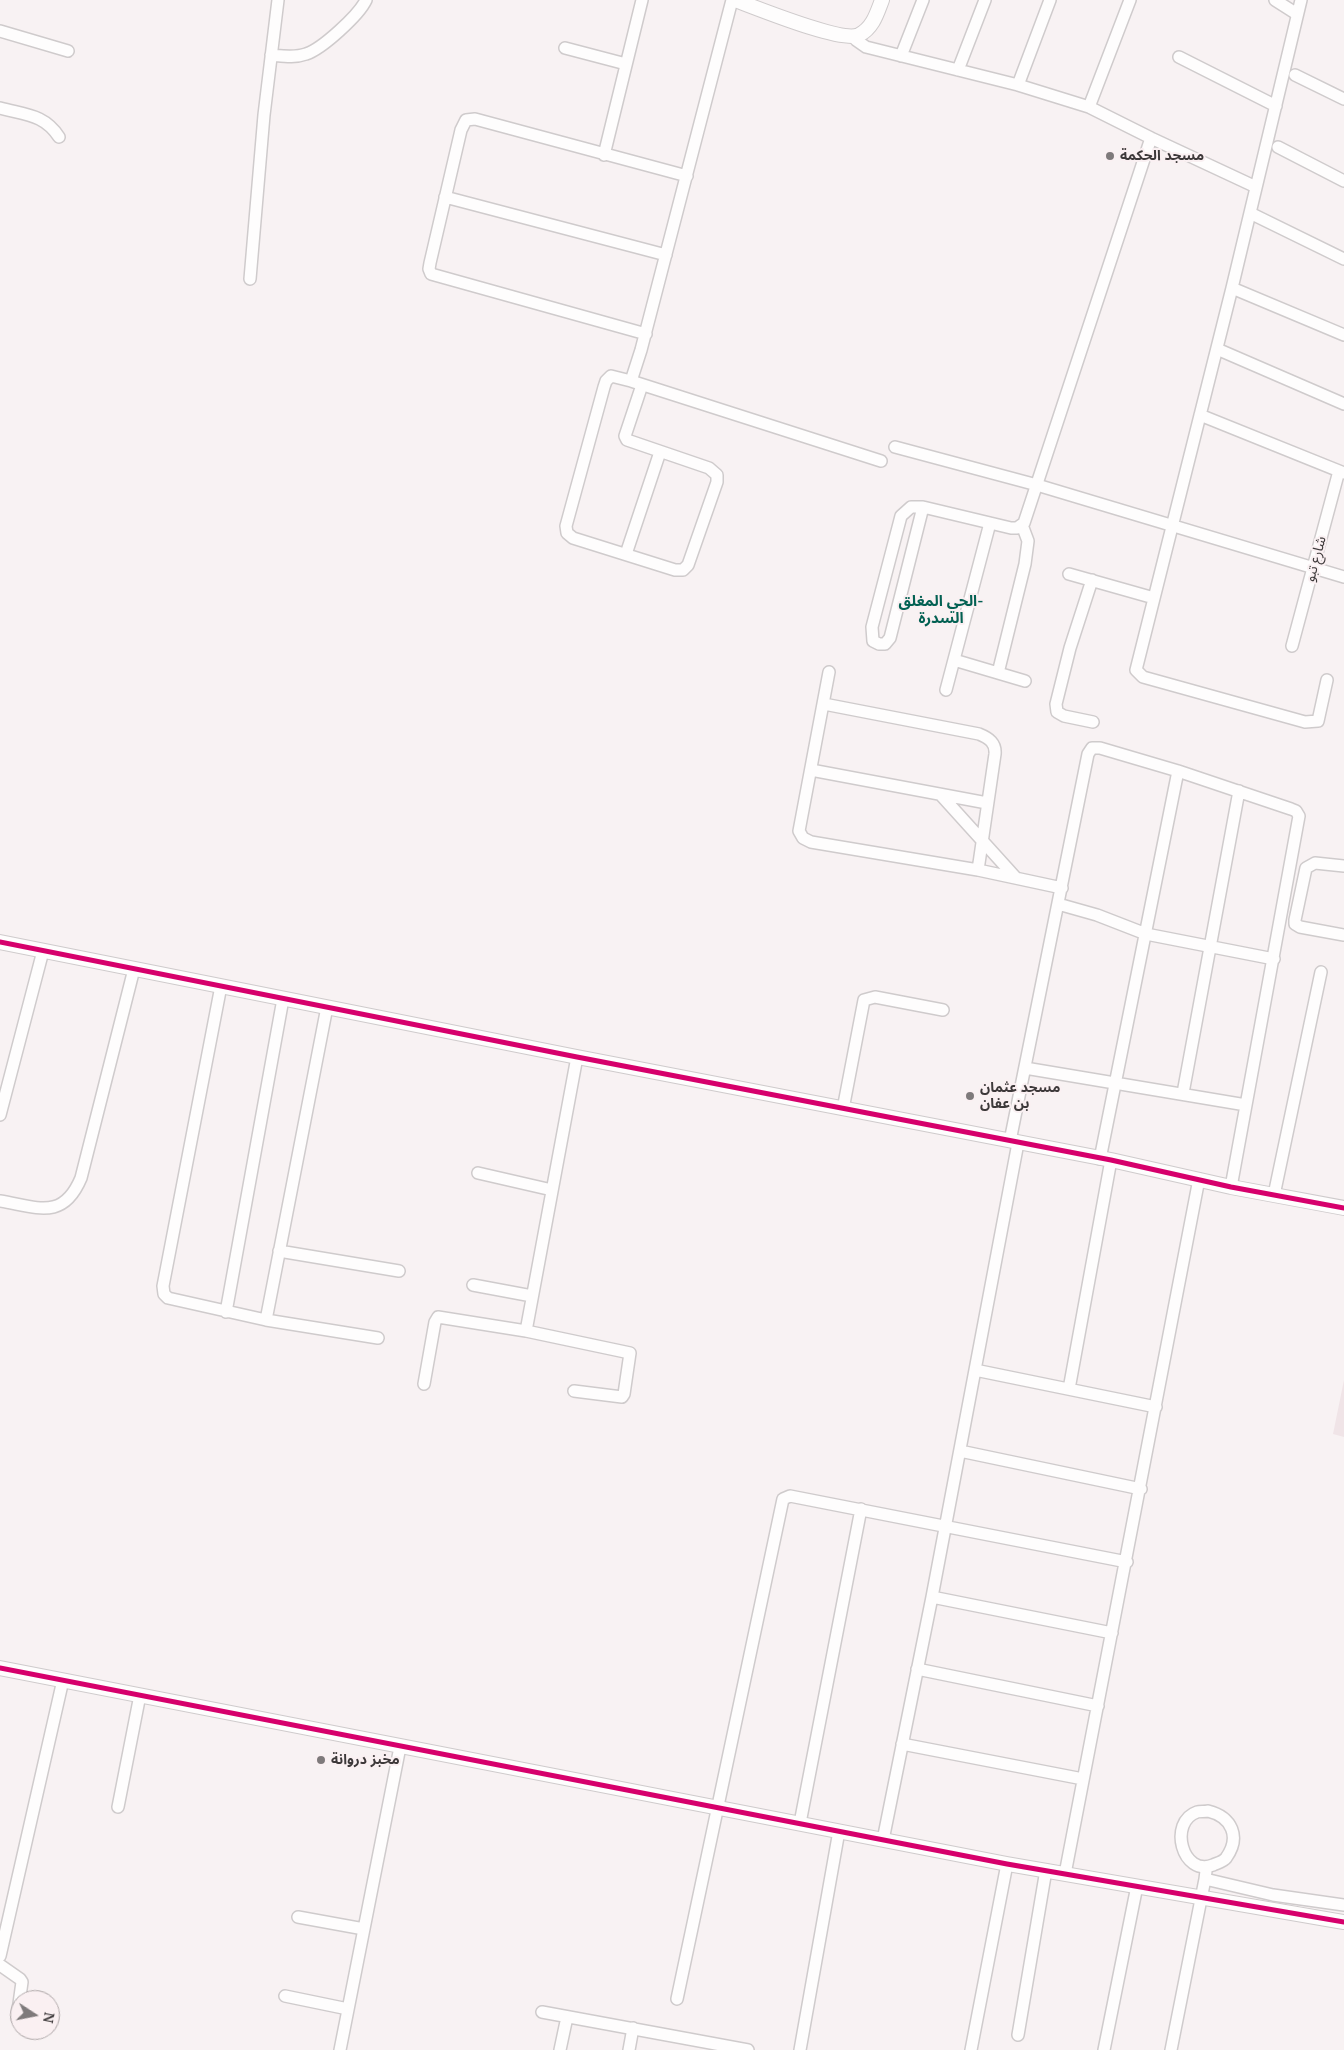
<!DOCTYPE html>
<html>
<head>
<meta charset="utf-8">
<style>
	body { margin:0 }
	#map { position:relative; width:1344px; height:2050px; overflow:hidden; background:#f8f2f3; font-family:"PT Serif",serif }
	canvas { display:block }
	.north { position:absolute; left:10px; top:1990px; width:50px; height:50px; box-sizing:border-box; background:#faf0f2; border:1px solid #aea7a8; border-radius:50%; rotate:101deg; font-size:14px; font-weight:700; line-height:20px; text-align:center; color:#3d393a }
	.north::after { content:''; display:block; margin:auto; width:18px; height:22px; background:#7e7a7b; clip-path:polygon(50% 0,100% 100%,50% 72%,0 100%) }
</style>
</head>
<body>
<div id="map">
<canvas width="1344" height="2050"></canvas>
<div class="north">N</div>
</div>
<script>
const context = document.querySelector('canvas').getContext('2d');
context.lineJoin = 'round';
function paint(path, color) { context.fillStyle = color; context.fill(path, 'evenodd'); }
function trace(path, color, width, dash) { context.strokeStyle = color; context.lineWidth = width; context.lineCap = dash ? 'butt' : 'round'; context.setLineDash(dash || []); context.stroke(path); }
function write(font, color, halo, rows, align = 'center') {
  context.font = font + ' "PT Serif","Noto Sans Arabic",serif'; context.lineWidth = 4; context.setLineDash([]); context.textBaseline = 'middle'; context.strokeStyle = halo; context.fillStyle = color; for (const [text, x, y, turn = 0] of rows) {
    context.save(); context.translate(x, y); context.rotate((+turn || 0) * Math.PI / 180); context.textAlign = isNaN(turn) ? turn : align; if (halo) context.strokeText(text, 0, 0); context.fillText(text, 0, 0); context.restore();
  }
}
paint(new Path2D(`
	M1344,1380v57l-11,-3z`), '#f0e4e7');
const minor = new Path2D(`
	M1275,0l22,14
	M1301,0l-69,288 -96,382 7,7 162,45 13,-1 9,-41
	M0,31l68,20
	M857,36l-1,4 10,7 152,38 71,22 62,31 105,49
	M565,48l61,16
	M271,55c12,1 24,3 35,-1 16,-5 53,-39 60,-54
	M901,56l22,-56
	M1179,57l97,49
	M958,70l27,-70
	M1295,75l49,24
	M1018,85l32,-85
	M1089,107l41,-107
	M0,108c25,7 44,6 59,29
	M1278,147l66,34
	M604,155l38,-155
	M445,197l221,58
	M1250,213l94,46
	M250,279l14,-164 14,-115
	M1232,288l112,47
	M646,334l-215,-60 -2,-5 1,-6 31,-133 5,-10 9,-1 212,57
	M1217,349l127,55
	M631,381l10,-31 91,-350
	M642,385l-17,51 2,4 82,28 8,7v7l-29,83 -5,5h-8l-102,-32 -6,-5 -1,-7 38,-139 2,-6 5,-5 20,5 250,80
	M1200,415l144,58
	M895,447l142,38 307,92
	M923,507l-33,131 -5,6h-6l-6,-3 -1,-14 29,-111 10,-9h12l88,21h6l7,-5 127,-385
	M626,554l34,-102
	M1069,574l85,24
	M1092,580l-22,68 -14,56 1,8 7,4 29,6
	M1292,646l47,-175
	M954,660l71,21
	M829,672l-30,159 4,7 8,4 167,28 84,18
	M998,673l27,-109 3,-23 -6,-16
	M946,690l44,-167
	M824,704l155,30c10,4 17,9 16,20l-17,116
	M811,770l176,33
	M940,794l76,84
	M1344,866l-29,-3 -9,5 -11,52v4l5,3 44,8
	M1058,904l39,11 49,19 128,25
	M221,986l-58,300 1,8 4,4 98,22 61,-313
	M1025,1068l221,37
	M1183,1093l56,-302
	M843,1109l21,-109 11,-3 68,13
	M0,1115l43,-164
	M1010,1141l78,-387 4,-6h8l78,23 113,38 5,2 3,5 -68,371
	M1100,1159l78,-388
	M478,1173l74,17
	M1274,1195l47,-223
	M0,1201c37,6 63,20 81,-23l53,-209
	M279,1251l120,20
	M473,1285l59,11
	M226,1312l57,-313
	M266,1320l112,18
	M526,1331l51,-274
	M975,1370l181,37
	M424,1384l11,-62 3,-5 88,14 104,22 -6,41 -2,3 -48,-6
	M1069,1389l42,-229
	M960,1451l181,38
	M932,1597l180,36
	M917,1669l181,37
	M902,1744l181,35
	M118,1807l22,-112
	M1208,1811c24,6 33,26 18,47 -3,4 -9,5 -13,7 -31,12 -45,-43 -16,-53 3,-1 8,0 11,-1z
	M800,1823l61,-314
	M883,1840l49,-243 86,-454
	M1206,1871l-1,8 68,16 71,10
	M1065,1874l134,-695
	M298,1917l66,12
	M0,1956l63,-276
	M0,1965l20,14 2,3 -5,36
	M285,1996l63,13
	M677,1999l106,-500 7,-3 337,66
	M542,2012l206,38
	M1018,2035l28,-165
	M340,2050l60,-303
	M560,2050l7,-33
	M629,2050l4,-22
	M800,2050l39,-219
	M971,2050l36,-186
	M1104,2050l33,-164
	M1171,2050l34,-171`);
const tertiary = new Path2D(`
	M735,0c22,8 107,43 124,35 14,-7 18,-22 23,-35
	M0,942l577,115 534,103 120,27 113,21
	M0,1668l1007,196 337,58`);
trace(minor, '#cfcbcc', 14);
trace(tertiary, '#cfcbcc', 16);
trace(minor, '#fefdfd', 11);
trace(tertiary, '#fefdfd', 14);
trace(new Path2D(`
	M0,942l577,115 534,103 120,27 113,21
	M0,1668l1007,196 337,58`), '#d6006c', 5);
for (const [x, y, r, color] of [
	[1110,156,5,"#7e7a7b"],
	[970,1096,5,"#7e7a7b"],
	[321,1760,5,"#7e7a7b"]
]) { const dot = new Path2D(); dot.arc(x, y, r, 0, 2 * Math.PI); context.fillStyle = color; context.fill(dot); trace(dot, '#faf0f2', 2); }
write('bold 14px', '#3d393a', '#faf0f2', [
	["مسجد الحكمة",1120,156],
	["مسجد عثمان",980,1088],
	["بن عفان",980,1104],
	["مخبز دروانة",331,1760]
], 'left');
write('14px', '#3d393a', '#faf0f2', [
	["شارع تبو",1316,559,-75]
]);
write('bold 15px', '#036153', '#faf0f2', [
	["الحي المغلق-",941,602],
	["السدرة",941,619]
]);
</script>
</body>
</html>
